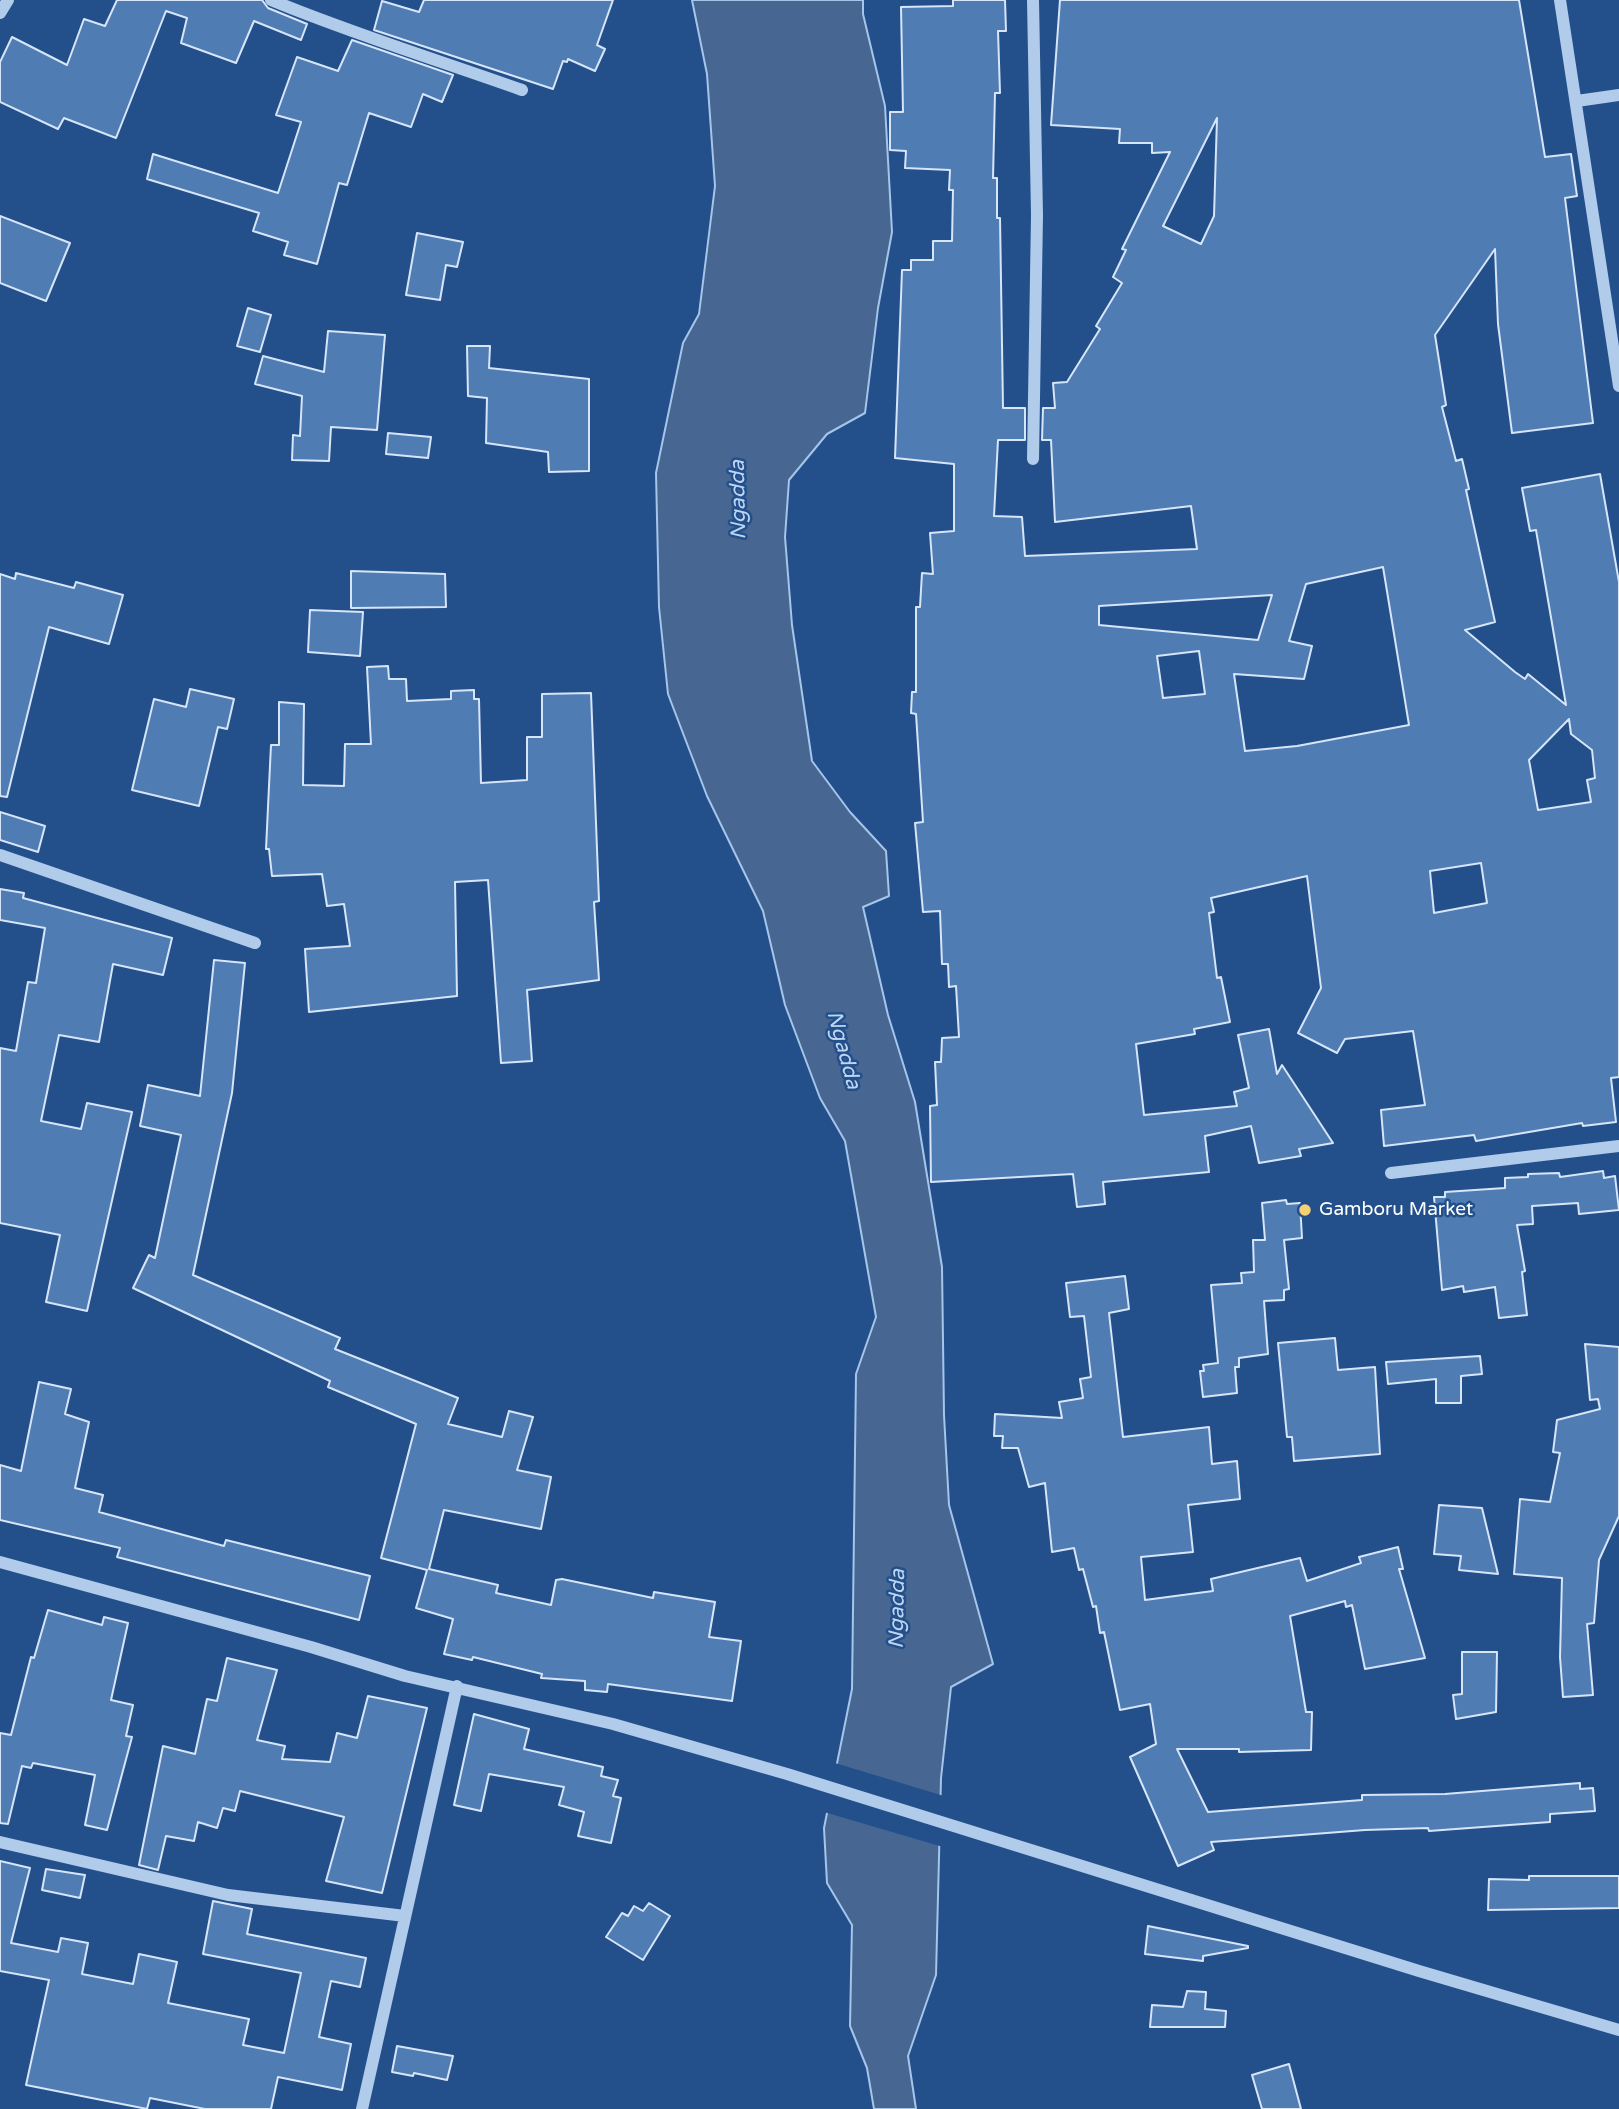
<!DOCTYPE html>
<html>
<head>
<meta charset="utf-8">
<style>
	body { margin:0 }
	canvas { display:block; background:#23508b }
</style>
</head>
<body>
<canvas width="1619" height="2109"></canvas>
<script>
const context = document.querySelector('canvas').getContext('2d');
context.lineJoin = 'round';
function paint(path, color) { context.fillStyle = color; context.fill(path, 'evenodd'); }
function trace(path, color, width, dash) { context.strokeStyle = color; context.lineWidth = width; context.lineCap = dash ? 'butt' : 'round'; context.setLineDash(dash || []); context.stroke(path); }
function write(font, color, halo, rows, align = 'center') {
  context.font = font + ' "Varela Round",sans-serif'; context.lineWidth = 5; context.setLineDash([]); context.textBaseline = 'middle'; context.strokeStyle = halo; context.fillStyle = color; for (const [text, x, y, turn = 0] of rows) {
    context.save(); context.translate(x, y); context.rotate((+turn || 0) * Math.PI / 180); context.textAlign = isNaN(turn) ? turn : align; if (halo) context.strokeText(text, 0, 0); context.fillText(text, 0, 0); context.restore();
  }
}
const water = new Path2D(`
	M692,0h171v14l22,92 7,126 -14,76 -13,105 -38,21 -38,46 -4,57 7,88 20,136 38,51 36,39 3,45 -26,11 25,108 27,87 27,165 2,148 5,90 44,159 -42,23 -10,91 -5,197 -28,81 8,53h-42l-7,-41 -17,-42 2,-101 -25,-42 -3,-55 28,-139 4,-315 20,-57 -31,-176 -25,-43 -35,-93 -22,-94 -56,-115 -39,-102 -9,-87 -3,-134 27,-130 16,-29 16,-128 -8,-112z`);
paint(water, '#476691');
trace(water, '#a5c5eb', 2);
paint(new Path2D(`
	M835,1763l109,33 -1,51 -119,-35z`), '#23508b');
const building = new Path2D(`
	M117,0h145l6,8 39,16 -6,16 -47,-19 -18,42 -55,-20 6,-25 -21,-7 -50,127 -52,-20 -6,11 -58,-27v-40l12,-25 55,28 17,-46 21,7z
	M424,0h189l-16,45 8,4 -10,22 -27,-12 -1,3 -4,-1 -10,28 -179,-59 8,-29 37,11z
	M953,0h52l1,31h-8l2,62h-5l-2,85h4v40h3l3,190h22v32h-27l-4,76 28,1 3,39 172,-7 -6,-43 -136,16 -4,-82h-9l1,-32h12l-2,-25 14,-1 33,-53 -4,-3 26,-43 -9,-6 13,-27 -4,-1 48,-97 -18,1v-10h-33l1,-14 -69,-4 9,-125h459l26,157 26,-3 6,42 -12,2 28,225 -81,10 -14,-109 -3,-75 -60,86 11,70 -4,2 14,54 6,-2 7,30 -3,1 29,132 -30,8 50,42 10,7 3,-5 38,31 -30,-175 -6,1 -8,-43 78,-14 19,108v495l-8,1 5,44 -33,4 -1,-3 -106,18 -2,-6 -90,11 -3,-36 44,-5 -12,-74 -68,8 -8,14 -39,-20 23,-45 -14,-112 -96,22 3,14 -5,1 8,65 4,-1 9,45 -36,7 1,5 -59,10 8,71 93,-9 -3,-14 15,-4 -11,-53 31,-6 8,45 5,-9 51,78 -34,6 2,7 -42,7 -8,-37 -46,10 4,36 -106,10 2,22 -28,3 -4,-33 -142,8 -1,-76 7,-1 -2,-43h6l1,-24 17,-1 -3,-51 -7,1 -1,-23h-6l-2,-53 -17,1 -8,-89 8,-1 -7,-108 -5,-1 1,-21h4v-85h4l2,-34 11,1 -3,-41 24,-2v-67l-59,-6 7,-188h9v-10h22v-19h19l1,-51h-4l1,-20 -45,-2 1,-17 -16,-1v-38h13l-2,-105 52,-1zM1217,118l-3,98 -13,28 -38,-18zM1383,567l26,158 -112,21 -52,5 -11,-77 70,5 8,-33 -23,-5 17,-57zM1272,595l-14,45 -159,-15v-19zM1199,651l6,43 -42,4 -6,-42zM1569,719l2,15 21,16 3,28 -8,2 4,22 -53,8 -9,-50zM1481,863l6,40 -53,10 -4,-42z
	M352,40l101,35 -11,27 -19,-8 -12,33 -42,-14 -22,72 -8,-2 -22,81 -33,-9 4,-13 -35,-11 6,-18 -112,-34 6,-25 125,39 23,-71 -25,-7 21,-58 41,14z
	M0,216l70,27 -24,58 -46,-18z
	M417,233l46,9 -6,25 -11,-2 -6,35 -34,-5z
	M248,308l23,7 -11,37 -23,-6z
	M328,331l57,4 -8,95 -46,-3 -2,34 -37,-1 1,-25 7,1 2,-40 -47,-12 8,-28 61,16z
	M467,346h23l-1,22 100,11v92l-40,1 -1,-20 -62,-9 1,-45 -19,-2z
	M388,433l43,4 -3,21 -42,-4z
	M351,571l94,3 1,33 -95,1z
	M16,573l58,15 2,-6 47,13 -14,49 -60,-17 -42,170 -7,-1v-222l15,5z
	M310,610l53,2 -3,44 -52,-4z
	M388,666l1,13h17l1,22 44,-2v-8l23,-1v9h5l2,84 46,-3v-43h15v-43l49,-1 8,208 -5,1 5,78 -72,10 5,71 -31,2 -13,-183 -33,2 2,114 -148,16 -4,-63 45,-3 -6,-42 -17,2 -5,-32 -50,2 -3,-27h-3l3,-63 2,-41h8v-43l25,2 -1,81 41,1 1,-42h26l-4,-77z
	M190,689l44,10 -7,30 -9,-2 -19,79 -67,-16 22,-91 32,8z
	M0,812l45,14 -7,26 -38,-12z
	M0,889l24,4 -1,5 149,40 -9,37 -50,-11 -14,78 -40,-7 -18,86 40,8 6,-26 45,9 -45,199 -41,-9 14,-67 -60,-12v-175l16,3 12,-69 8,1 9,-55 -45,-8z
	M214,960l31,3 -13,130 -39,182 147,63 -5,11 123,49 -10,26 54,13 7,-26 24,6 -16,53 34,7 -10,52 -97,-19 -15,59 69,16 -2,8 55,12 5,-25 6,-1 91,19 1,-6 61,10 -6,35 32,4 -9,60 -124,-17 -1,8 -22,-2v-9l-44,-3 1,-4 -69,-17 -1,3 -28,-6 9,-35 -37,-11 11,-38 -46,-12 35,-134 -88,-37 2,-6 -197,-93 16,-33 6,3 26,-123 -41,-9 8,-41 52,11z
	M1603,1171l1,7 11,-2 4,34 -40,4 -1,-11 -46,3 1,18 -16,1 8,46 -3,1 5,43 -28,3 -4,-31 -31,5 -1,-6 -21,4 -8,-93h11v-5l60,-4v-10l23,-1v-3l31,-1 1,4z
	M1286,1200l1,4 13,-1 2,35 -18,2 5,49 -5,1v10l-20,1 4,53 -29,4v9h-4l2,26 -34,4 -3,-26h4l-1,-6 15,-2 -7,-78 31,-2 -1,-10 13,-1 -1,-32h12l-3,-37z
	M1125,1276l4,33 -20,4 14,124 86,-10 3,37 25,-3 3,38 -52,6 5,47 -52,5 4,43 68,-9 -2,-12 89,-21 7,23 54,-18 -2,-6 39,-10 5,22h-4l26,89 -60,11 -13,-64 -6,2 -1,-6 -55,15 16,96h6l-1,38 -72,2v-3h-62l31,63 154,-12v-5l83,-1 135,-11v6l13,-1 2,23 -45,3v8l-27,2 -94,7 -1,-3 -63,2 -154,12 3,8 -36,16 -48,-109 26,-13 -6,-40 -30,6 -16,-78 -4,1 -4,-27 -3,1 -10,-38 -4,1 -5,-22 -22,4 -7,-69 -16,4 -11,-39h-16l1,-12h-9l1,-22 67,4 -3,-16 24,-4 -3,-19 11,-2 -7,-61 -14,1 -4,-34z
	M1335,1338l3,32 37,-3 5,87 -86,7 -2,-24h-5l-9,-94z
	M1585,1344l34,3v169l-20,44 -5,63 -7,1 6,71 -30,2 -3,-40 2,-79 -48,-4 6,-75 30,3 10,-49 -7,-1 4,-32 43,-11 -2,-10 -8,1z
	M1480,1356l2,18 -21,2v27h-25v-24l-48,5 -2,-22z
	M39,1382l32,7 -6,25 24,8 -14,66 28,7 -4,17 125,34 2,-6 144,36 -11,44 -242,-63 3,-9 -120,-28v-55l21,6z
	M1439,1505l43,3 16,66 -39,-4 2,-14 -27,-2z
	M48,1610l54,15 2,-8 24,6 -17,77 22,5 -7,31 6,1 -25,93 -22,-5 10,-50 -62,-12 -2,5 -9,-2 -14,58 -8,-1v-90l11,2 20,-78 3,1z
	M1462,1652h35l-1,60 -40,7 -3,-24 9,-1z
	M227,1658l50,12 -20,70 28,6 -3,13 48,3 7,-29 20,5 11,-42 59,12 -45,185 -56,-12 18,-64 -104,-26 -5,20 -12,-3 -6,20 -19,-6 -4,19 -28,-5 -8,34 -19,-5 24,-119 32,8 12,-55 10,2z
	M474,1714l55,15 -5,20 79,18 -2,9 17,4 -5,16 8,2 -10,45 -33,-7 6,-24 -25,-7 5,-18 -75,-13 -8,37 -27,-6z
	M0,1861l30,7 -19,75 47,9 3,-14 27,5 -6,31 51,10 6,-30 38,8 -9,41 81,16 -6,26 41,8 17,-80 -98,-19 10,-53 39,8 -5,25 119,24 -6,29 -29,-6 -12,56 32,7 -9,46 -64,-13 -7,32h-66l-55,-11 -3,11 -121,-24 23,-105 -49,-9z
	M46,1869l39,6 -5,23 -38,-8z
	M1529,1876h90v32l-131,2 1,-31 40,1z
	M649,1903l21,13 -27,44 -37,-23 16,-24 6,3 6,-10 9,5z
	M1148,1926l100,20v2l-45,8v5l-58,-7z
	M1187,1991l19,1 -1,17 21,2 -1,16h-75l2,-22 31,2z
	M397,2046l56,10 -6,24 -33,-7 -1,3 -21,-4z
	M1289,2064l12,45h-39l-10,-34z`);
paint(building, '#507cb4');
trace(building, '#d6e5f8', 2);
trace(new Path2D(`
	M271,0c82,34 167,60 251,90
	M1033,0l4,215 -4,244
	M1560,0l59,386
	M0,13l8,-13
	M1577,101l42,-6
	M0,855l255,88
	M1391,1173l228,-27
	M0,1562l311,85 94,29 208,48 174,50 632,197 200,59
	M0,1842l228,53 177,21
	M362,2109l95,-423`), '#b1cbeb', 12);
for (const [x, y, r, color] of [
	[1305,1210,7,"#f5d174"]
]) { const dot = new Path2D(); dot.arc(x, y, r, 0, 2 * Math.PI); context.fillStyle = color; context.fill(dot); trace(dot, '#23508b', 2.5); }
write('19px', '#fff', '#23508b', [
	["Gamboru Market",1319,1210]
], 'left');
write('italic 21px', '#bdd5f2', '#23508b', [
	["Ngadda",739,500,-91],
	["Ngadda",843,1050,75],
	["Ngadda",898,1609,-89]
]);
</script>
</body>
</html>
